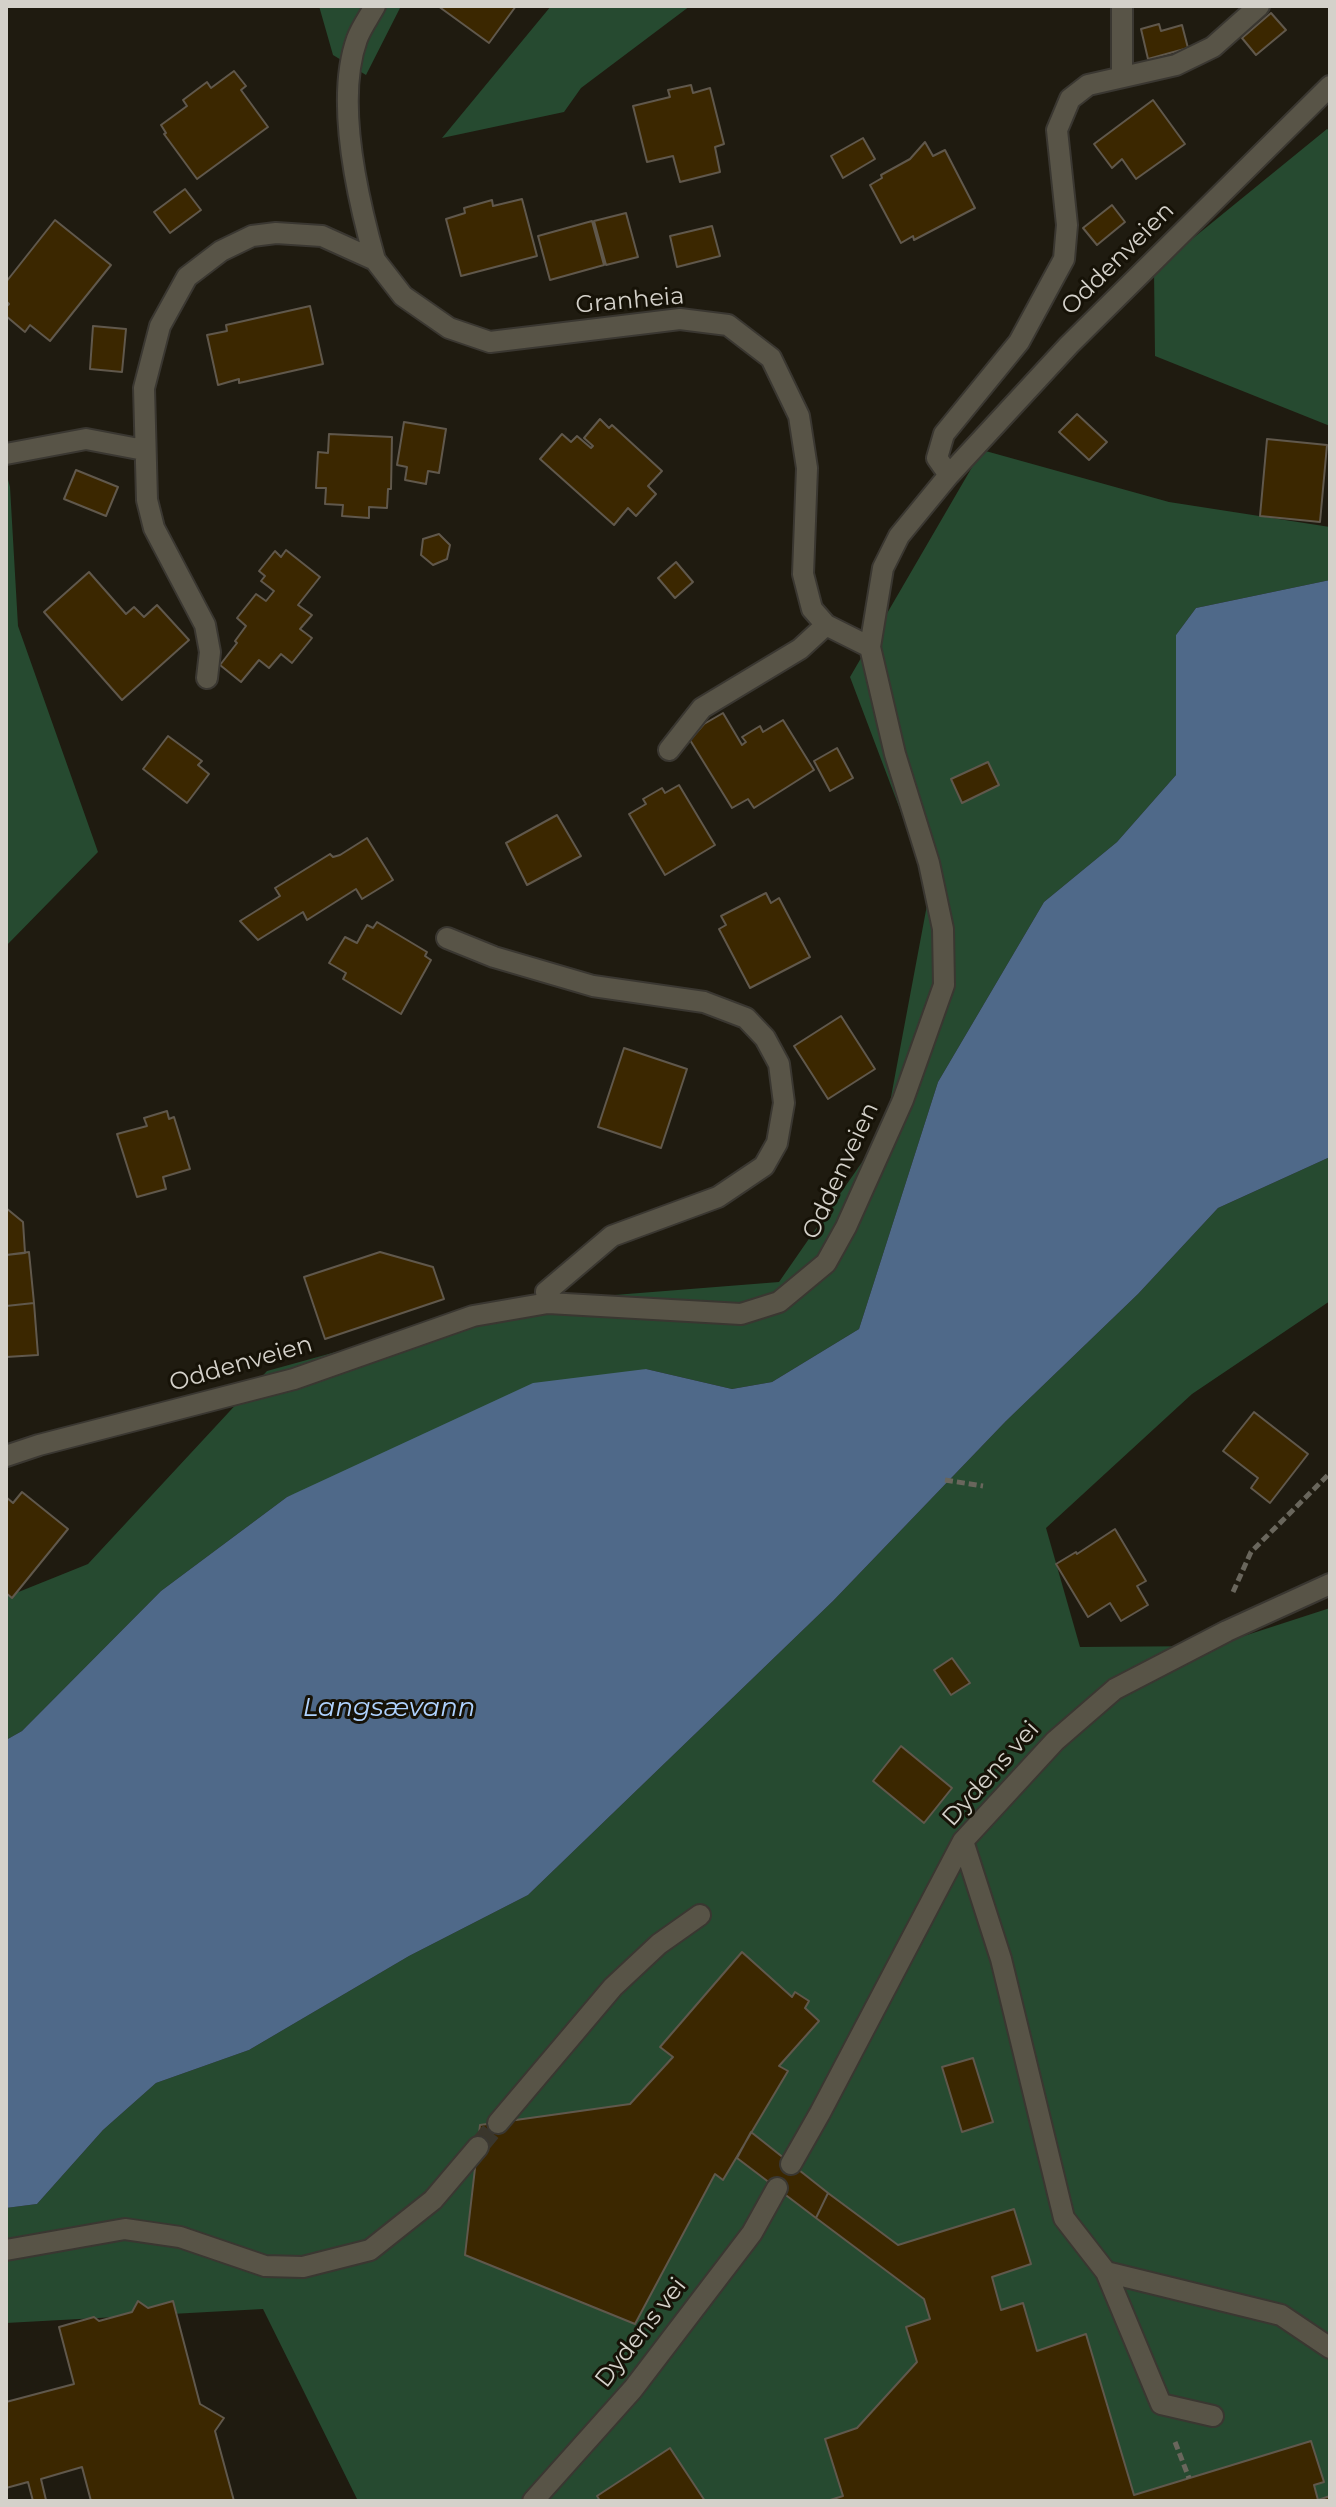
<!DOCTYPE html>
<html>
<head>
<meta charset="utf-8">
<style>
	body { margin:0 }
	#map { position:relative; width:1336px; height:2507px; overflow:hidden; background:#1f1b10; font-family:Montserrat,sans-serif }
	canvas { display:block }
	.frame { position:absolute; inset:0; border:8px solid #d4d1ca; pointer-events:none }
</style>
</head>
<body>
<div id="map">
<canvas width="1336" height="2507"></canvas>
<div class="frame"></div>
</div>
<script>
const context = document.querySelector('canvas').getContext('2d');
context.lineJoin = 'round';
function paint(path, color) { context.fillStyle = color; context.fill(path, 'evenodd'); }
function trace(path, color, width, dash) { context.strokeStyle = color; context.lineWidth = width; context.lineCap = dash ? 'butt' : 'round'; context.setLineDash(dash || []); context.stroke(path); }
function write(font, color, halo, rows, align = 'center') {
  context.font = font + ' Montserrat,sans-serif'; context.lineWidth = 6; context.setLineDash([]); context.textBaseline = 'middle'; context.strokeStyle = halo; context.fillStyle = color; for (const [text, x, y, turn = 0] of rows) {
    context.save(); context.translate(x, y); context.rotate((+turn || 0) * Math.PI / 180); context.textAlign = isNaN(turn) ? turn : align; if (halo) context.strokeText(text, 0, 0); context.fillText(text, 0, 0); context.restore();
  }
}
paint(new Path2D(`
	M319,6h82l-35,69 -33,-20z
	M551,6h139l-109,82 -17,24 -122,26z
	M1327,129l3,2v295l-175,-70 -1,-86z
	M982,450l187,52 161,25v53l-134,28 -20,27v140l-59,67 -73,60 -106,180 -79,247 -87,53 -40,7 -86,-20 -359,128 -126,94 -139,140 -16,9v-143l82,-33 179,-193 246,-68 266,-21 106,-153 45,-240 -80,-212z
	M6,472l4,15 8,139 80,226 -92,94z
	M1330,1157v144l-138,93 -146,134 34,119 133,-1 117,-38v893h-972l-95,-192 -257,14v-115l31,-4 66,-74 53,-47 93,-33 160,-94 119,-61 305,-294 173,-180 132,-127 80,-86z`), '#264a30');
paint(new Path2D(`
	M1330,580v577l-112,51 -80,86 -132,127 -173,180 -305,294 -119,61 -160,94 -93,33 -53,47 -66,74 -31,4v-468l16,-9 139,-140 126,-94 246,-114 113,-14 86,20 40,-7 87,-53 79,-247 106,-180 73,-60 59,-67v-140l20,-27z`), '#4f6989');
const building = new Path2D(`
	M438,6h78l-27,37z
	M1271,13l15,17 -30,25 -14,-17z
	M1159,24l2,7 21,-6 6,23 -40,11 -7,-30z
	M234,71l12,15 -5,4 27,37 -71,52 -33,-45 2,-1 -5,-8 26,-19 -4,-6 24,-18 4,6z
	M691,85l2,8 17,-5 14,56 -9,3 5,25 -40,10 -7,-26 -26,6 -14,-56 37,-9 -2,-7z
	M1153,100l32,44 -49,35 -14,-20 -10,9 -18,-24z
	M863,138l12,21 -32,19 -12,-22z
	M925,142l8,14 12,-6 30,58 -61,32 -1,-4 -12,7 -31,-58 12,-7 -1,-3 29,-16z
	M185,189l16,21 -31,23 -16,-21z
	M522,199l15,57 -76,20 -15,-57 19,-6 -1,-5 28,-8 1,6z
	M1112,205l13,17 -28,23 -14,-17z
	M626,213l12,44 -32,8 -12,-44z
	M55,220l56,45 -61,76 -20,-16 -5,7 -19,-16v-9l3,-3 -3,-3v-19z
	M592,221l12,44 -54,15 -12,-44z
	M712,226l8,30 -43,11 -7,-31z
	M310,306l13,58 -84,19v-4l-21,6 -11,-50 20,-4 -1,-6z
	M93,326l33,3 -4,43 -32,-3z
	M1077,414l30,28 -18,18 -30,-28z
	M600,419l9,9 3,-3 50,46 -14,15 8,8 -20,22 -8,-8 -14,17 -74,-66 22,-25 9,8 6,-6 14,12 2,-2 -9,-8z
	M404,422l42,7 -7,44 -11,-2 -2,13 -21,-4 2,-13 -10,-2z
	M329,434l63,3 -1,52h-3l-1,19 -18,-1v11l-27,-2 1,-11 -18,-1 1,-16h-10l2,-36 10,1z
	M1267,439l60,6 -7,77 -60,-6z
	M76,470l42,17 -12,29 -42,-17z
	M439,534l11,11 -3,14 -14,6 -12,-10 2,-16z
	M286,550l34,27 -22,28 14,10 -12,14 12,9 -20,25 -11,-9 -12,14 -10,-8 -18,22 -21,-17 17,-22 -2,-2 11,-15 -9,-8 19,-24 10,7 8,-10 -13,-10 4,-5 -6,-5 16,-20 6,6z
	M676,562l17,20 -18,16 -17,-20z
	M89,572l37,42 8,-7 10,10 13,-12 32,35 -67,60 -78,-88z
	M723,713l19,32 4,-3 -4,-5 18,-11 3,6 20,-12 31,50 -60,38 -6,-9 -16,9 -42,-68 14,-16z
	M168,736l34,25 -4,4 11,9 -22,29 -44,-34z
	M837,748l16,30 -23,13 -16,-30z
	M988,762l11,23 -37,18 -11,-24z
	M679,785l36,60 -50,30 -36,-61 17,-10 -3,-5 19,-11 3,5z
	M557,815l24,41 -54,29 -21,-42z
	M367,838l26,42 -31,19 -6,-10 -49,31 -4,-8 -45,28 -18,-19 40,-25 -5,-8 55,-34 3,3 7,-2z
	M766,893l5,10 8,-5 31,59 -60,31 -31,-59 7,-4 -5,-9z
	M377,922l50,30 -2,4 6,4 -30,54 -58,-35 3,-6 -17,-10 16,-26 12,6 10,-18 6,3z
	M841,1016l34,53 -47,30 -34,-53z
	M624,1048l63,21 -26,79 -63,-21z
	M167,1111l2,8 5,-2 16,52 -27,8 3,12 -29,8 -20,-63 30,-8 -3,-8z
	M6,1208l17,14 2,31 -19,2z
	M29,1252l5,51 -28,3v-51z
	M380,1252l53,15 11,32 -119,40 -21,-62z
	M34,1303l4,52 -32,2v-51z
	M1254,1412l54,42 -38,49 -19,-15 7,-10 -35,-27z
	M22,1492l46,37 -56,69 -6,-5v-96l7,6z
	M1115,1529l31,52 -9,5 11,19 -27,16 -11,-18 -22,14 -32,-53 20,-12 1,2z
	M952,1658l18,25 -19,12 -17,-25z
	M901,1746l51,42 -28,35 -51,-42z
	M742,1952l50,45 3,-5 14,9 -4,7 14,13 -40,45 9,5 -65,109 -8,-6 -80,150 -170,-69 15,-130 150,-21 43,-47 -13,-10z
	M973,2058l20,64 -31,10 -20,-65z
	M751,2132l77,61 -12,25 -79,-60z
	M828,2193l70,52 116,-36 17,55 -39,13 9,33 22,-7 14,48 49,-17 48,161 177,-54 13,41 -10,3 4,15 12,-4v5h-503l16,-5 -18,-57 32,-11 60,-66 -11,-35 24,-8 -6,-20 -108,-81z
	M138,2301l10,7 25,-7 27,103 24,14 -9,13 19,70h-143l-9,-34 -41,12 5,21 -3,1h-10l-5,-19 -22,6v-86l68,-18 -15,-57 35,-10 5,4 33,-9z
	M670,2448l35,53h-105l-3,-5z`);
paint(building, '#3b2700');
trace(building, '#60584c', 2);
trace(new Path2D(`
	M478,2147l20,-24`), '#3a362c', 20, [20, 10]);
const minor = new Path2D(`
	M375,6c-6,11 -14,22 -18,33 -22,61 1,161 18,221
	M1122,6v71
	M6,454l80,-15 58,11
	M949,475l-12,-17 7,-24 75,-92 45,-83 3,-34 -10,-95 13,-31 18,-14 88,-20 37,-18 46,-41
	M207,678l3,-26 -5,-27 -51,-97 -7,-28 -3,-112 16,-62 27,-49 34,-26 31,-15 24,-3 46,3 53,24 28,36 46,32 41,14 190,-23 48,6 43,33 28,58 8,52 -4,106 9,35 14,16 44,22
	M669,750l33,-42 98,-59 26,-24
	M447,938l47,19 99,29 111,16 42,16 19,20 14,26 5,39 -7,40 -13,23 -46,31 -106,39 -66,56 2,11
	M6,1456l33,-11 255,-66 179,-63 75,-13 193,11 38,-12 47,-39 20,-36 57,-127 41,-115 -1,-56 -14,-66 -34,-109 -25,-107 13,-79 16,-32 50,-61 120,-130 261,-259
	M963,1841l38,118 63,259 42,54 175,43 49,33
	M498,2123l115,-136 46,-43 41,-29
	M791,2164l29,-51 143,-272 92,-100 60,-52 112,-58 103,-47
	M6,2250l119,-21 55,8 85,29 38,1 67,-17 63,-50 45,-53
	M1106,2272l55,132 52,12
	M533,2501l100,-112 119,-156 25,-45`);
trace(minor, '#3a3731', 24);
trace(new Path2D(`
	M945,1480l38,6
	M1233,1592l18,-40 79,-79
	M1175,2442l14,36`), '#69665c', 5, [8, 4]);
trace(minor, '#585447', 20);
write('24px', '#d4d1ca', '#161207', [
	["Oddenveien",1118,259,-45],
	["Granheia",630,301,-5],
	["Oddenveien",841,1171,-65],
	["Oddenveien",241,1364,-16],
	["Dydens vei",991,1774,-48],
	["Dydens vei",641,2333,-52]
]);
write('italic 26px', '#afd2fe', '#161207', [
	["Langsævann",389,1708]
]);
</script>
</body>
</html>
